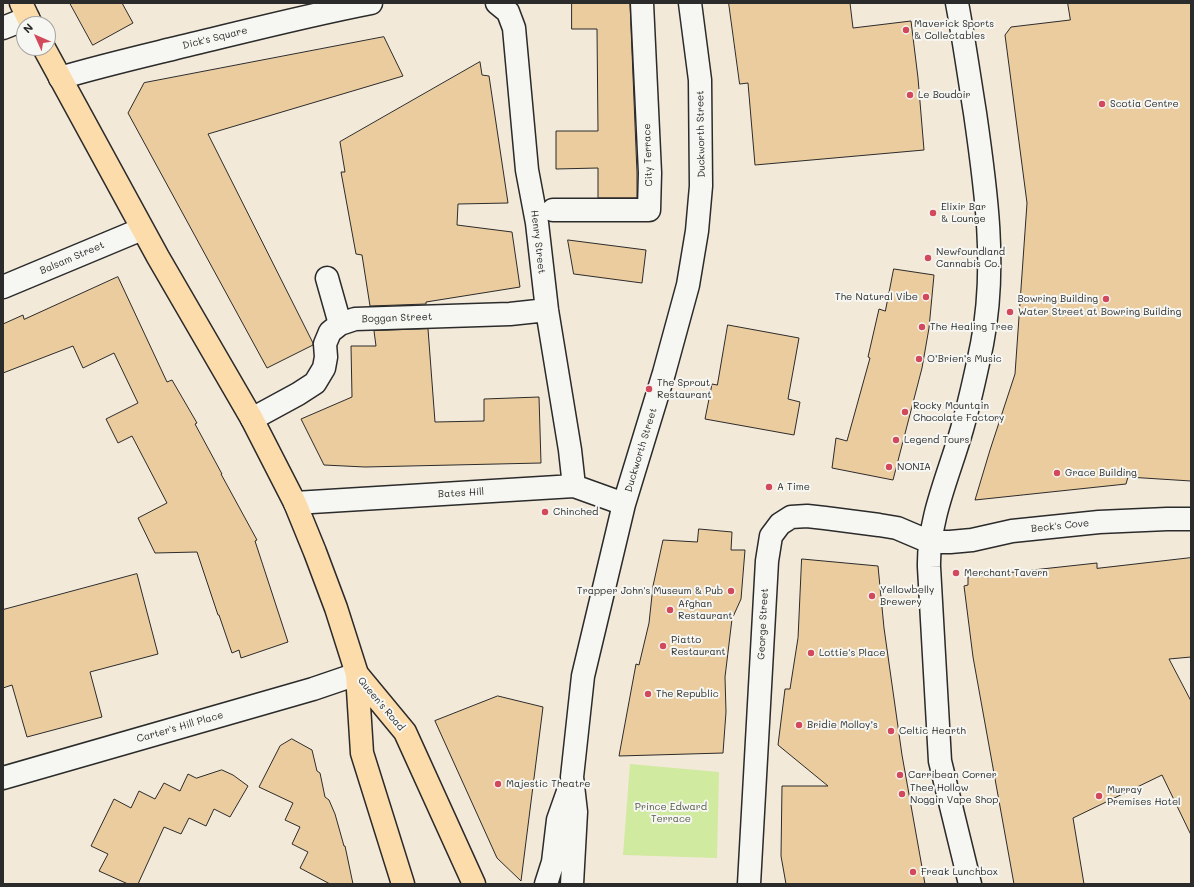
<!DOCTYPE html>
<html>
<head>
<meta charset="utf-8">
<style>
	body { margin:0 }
	#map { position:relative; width:1194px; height:887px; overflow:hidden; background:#f3e9d9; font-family:Mali,sans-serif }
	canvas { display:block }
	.frame { position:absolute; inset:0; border:4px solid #2b2b2b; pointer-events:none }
	.north { position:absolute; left:16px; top:16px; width:40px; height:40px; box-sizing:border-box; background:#f6f6f2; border:1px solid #a5a5a2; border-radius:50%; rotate:315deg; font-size:11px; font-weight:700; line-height:16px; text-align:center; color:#2b2b2b }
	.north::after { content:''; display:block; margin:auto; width:14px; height:18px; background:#d1495b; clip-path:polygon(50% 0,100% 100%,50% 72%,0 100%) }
</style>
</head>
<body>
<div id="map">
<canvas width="1194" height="887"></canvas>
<div class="frame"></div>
<div class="north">N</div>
</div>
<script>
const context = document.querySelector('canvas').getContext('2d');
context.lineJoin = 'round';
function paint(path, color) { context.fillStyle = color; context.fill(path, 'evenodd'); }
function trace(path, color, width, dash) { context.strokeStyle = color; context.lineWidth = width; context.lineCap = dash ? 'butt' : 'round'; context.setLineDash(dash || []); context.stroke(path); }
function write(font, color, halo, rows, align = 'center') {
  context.font = font + ' Mali,sans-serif'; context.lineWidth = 4; context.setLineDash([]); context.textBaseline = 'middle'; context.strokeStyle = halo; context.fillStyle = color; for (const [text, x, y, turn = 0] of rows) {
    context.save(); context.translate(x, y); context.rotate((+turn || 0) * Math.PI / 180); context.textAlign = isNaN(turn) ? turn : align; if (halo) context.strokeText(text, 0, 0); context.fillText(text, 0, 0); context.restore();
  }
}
paint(new Path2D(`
	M630,764l89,8 -2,86 -94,-3z`), '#d0ea9f');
const building = new Path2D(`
	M70,3h52l11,20 -40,22z
	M572,3h58l7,170v25h-39v-30l-42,1v-38h42l-1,-102h-25z
	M729,3h121l3,25 58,-7 7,57 6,72 -169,15 -7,-82 -8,1z
	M1068,3h123v478l-63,-4 -2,7 -151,16 15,-50 25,-76 12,-171 -22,-168 6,-8 59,-7z
	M384,37l19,39 -195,58 105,209v2l-46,23 -139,-255 16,-30z
	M480,62l2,13 7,1 19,127 -50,1 -1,21 55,7 8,55 -94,15v2l-56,2 -8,-51 -6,-1 -15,-82h4l-5,-30z
	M568,240l78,10 -4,33 -68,-9z
	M894,269l40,6 -5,53 -7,40 -29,112 -61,-12 4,-30 11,3 23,-83 -2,-1 11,-48 6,2z
	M118,277l49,105 5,-2 25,43 -2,1 27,50h-1l36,66 -2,1 33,101 -47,16 -2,-8 -7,3 -13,-38h-1l-21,-63 -42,1 -17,-35 29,-15 -35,-67 -14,7 -12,-24 32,-16 -24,-50 -31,15 -10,-22 -70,27v-49l20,-9 1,4z
	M728,325l71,13 -11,61 12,3 -6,33 -89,-16 7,-35 5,1z
	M428,329l7,93 49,-1v-22l55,-2 2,66 -176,4 -41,-2 -23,-46 51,-22 -1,-51h25l-2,-15z
	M699,529l33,3 -1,18h14l-4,49 -9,20 -7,58 1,35 -3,41 -104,3 17,-92 3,1 10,-42 4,-37 10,-46 34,2z
	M1191,558v99l-22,2 22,42v134l-29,-60 -89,43 11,66h-70l-41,-227 -9,-71 4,-1v-8l129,-14v5z
	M802,559l76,7 6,62 18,127 23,129h-139l-5,-28 1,-70h46l-50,-41 7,-56h5l8,-51z
	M137,574l21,80 -68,18 12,45 -75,20 -15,-52 -9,3v-78z
	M498,696l45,11 -22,174 -24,-23 -62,-137z
	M292,739l20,11 5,21 3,2 5,24 4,3 6,14 9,32h1l8,38h-23l-30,-16 8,-16 -16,-8 8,-17 -15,-7 8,-17 -34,-16 21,-41z
	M222,770l11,5 15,11 -18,31 -16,-8 -8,17 -17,-8 -8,16 -17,-7 -26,57h-10l-29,-13 9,-17 -17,-8 23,-47 17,9 8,-17 16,8 9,-16 16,8 8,-17 8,4z`);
paint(building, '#ebcc9e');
trace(building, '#2b2b2b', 1);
const minor = new Path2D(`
	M497,3l11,9 6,16 13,142 10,53 10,87 23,140 4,36
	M957,3c7,37 12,73 18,110 11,76 22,155 7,231 -6,29 -12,57 -20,85 -13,46 -34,90 -33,138l11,194 30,123
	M3,28l25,-10
	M60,78c37,-11 75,-20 112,-29 67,-16 132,-33 199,-46
	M553,210h96l1,-37 -8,-170
	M327,278l13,46
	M3,287l139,-58
	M252,419l46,-25 17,-11 9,-15 2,-11 -1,-13 5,-12 10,-8 15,-5 155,-5 37,-4
	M295,503l279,-17 50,18
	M3,778l310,-89 44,-15
	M546,884l7,-22 5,-42 12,-34
	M572,884l4,-72 -4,-35 11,-101 41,-172 40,-131 24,-88 9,-54 4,-45 -1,-106 -10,-77
	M749,884l18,-323 4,-25 9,-12 11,-7 16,-1 18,2 54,7 18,3 33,14h20l22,-2 40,-9 87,-9 68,-3h24`);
const major = new Path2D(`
	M21,3l10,21
	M44,48l114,209 94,162 43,84 20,49 21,56 21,66 5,79 41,131
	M357,674l48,58 69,152`);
trace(minor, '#2b2b2b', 25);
trace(major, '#2b2b2b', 25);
trace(minor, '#f6f6f2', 22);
trace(major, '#fcdcab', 22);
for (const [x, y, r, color] of [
	[906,30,4,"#d1495b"],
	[910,95,4,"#d1495b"],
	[1102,104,4,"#d1495b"],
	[933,213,4,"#d1495b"],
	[928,258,4,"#d1495b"],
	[926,297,4,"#d1495b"],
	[1106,299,4,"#d1495b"],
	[1010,312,4,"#d1495b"],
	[922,327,4,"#d1495b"],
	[919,359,4,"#d1495b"],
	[649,389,4,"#d1495b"],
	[905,412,4,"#d1495b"],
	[896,440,4,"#d1495b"],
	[889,467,4,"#d1495b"],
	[1057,473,4,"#d1495b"],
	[769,487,4,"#d1495b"],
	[545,512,4,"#d1495b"],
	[956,573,4,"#d1495b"],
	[731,591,4,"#d1495b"],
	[872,596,4,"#d1495b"],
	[670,610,4,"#d1495b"],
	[663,646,4,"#d1495b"],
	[811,653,4,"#d1495b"],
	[648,694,4,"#d1495b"],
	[799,725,4,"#d1495b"],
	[891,731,4,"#d1495b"],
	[900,775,4,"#d1495b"],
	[498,784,4,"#d1495b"],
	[902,794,4,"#d1495b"],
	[1099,796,4,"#d1495b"],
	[913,872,4,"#d1495b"]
]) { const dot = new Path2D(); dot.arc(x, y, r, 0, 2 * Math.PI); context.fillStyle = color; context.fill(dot); trace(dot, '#f6f6f2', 1.5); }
write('10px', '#2b2b2b', '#f6f6f2', [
	["Maverick Sports",914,24],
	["& Collectables",914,36],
	["Le Boudoir",918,95],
	["Scotia Centre",1110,104],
	["Elixir Bar",941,207],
	["& Lounge",941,219],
	["Newfoundland",936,252],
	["Cannabis Co.",936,264],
	["The Natural Vibe",918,297,"right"],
	["Bowring Building",1098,299,"right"],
	["Water Street at Bowring Building",1018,312],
	["The Healing Tree",930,327],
	["O’Brien’s Music",927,359],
	["The Sprout",657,383],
	["Restaurant",657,395],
	["Rocky Mountain",913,406],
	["Chocolate Factory",913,418],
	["Legend Tours",904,440],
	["NONIA",897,467],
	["Grace Building",1065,473],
	["A Time",777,487],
	["Chinched",553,512],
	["Merchant Tavern",964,573],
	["Yellowbelly",880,590],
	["Brewery",880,602],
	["Trapper John's Museum & Pub",723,591,"right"],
	["Afghan",678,604],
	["Restaurant",678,616],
	["Piatto",671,640],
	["Restaurant",671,652],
	["Lottie's Place",819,653],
	["The Republic",656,694],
	["Bridie Molloy’s",807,725],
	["Celtic Hearth",899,731],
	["Carribean Corner",908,775],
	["Majestic Theatre",506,784],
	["Thee Hollow",910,788],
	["Noggin Vape Shop",910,800],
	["Murray",1107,790],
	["Premises Hotel",1107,802],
	["Freak Lunchbox",921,872]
], 'left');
write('10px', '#2b2b2b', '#f6f6f2', [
	["Dick's Square",215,38,-14],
	["Duckworth Street",701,134,-91],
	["City Terrace",648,155,-92],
	["Henry Street",538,242,83],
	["Balsam Street",72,258,-23],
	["Boggan Street",397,318,-2],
	["Duckworth Street",641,450,-73],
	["Bates Hill",461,493,-3],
	["Beck's Cove",1060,526,-6],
	["George Street",763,624,-87],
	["Queen's Road",381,704,50],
	["Carter's Hill Place",180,727,-16]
]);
write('10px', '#545b48', '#f6f6f2', [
	["Prince Edward",671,807],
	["Terrace",671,819]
]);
</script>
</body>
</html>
